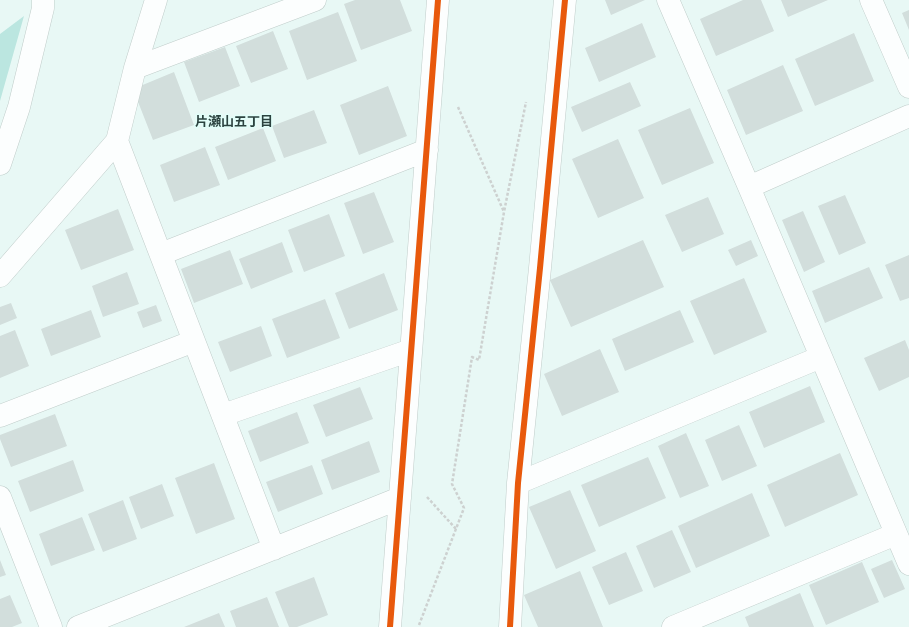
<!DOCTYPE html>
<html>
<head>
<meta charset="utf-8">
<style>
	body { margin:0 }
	canvas { display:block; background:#e8f8f5 }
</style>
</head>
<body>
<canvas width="909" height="627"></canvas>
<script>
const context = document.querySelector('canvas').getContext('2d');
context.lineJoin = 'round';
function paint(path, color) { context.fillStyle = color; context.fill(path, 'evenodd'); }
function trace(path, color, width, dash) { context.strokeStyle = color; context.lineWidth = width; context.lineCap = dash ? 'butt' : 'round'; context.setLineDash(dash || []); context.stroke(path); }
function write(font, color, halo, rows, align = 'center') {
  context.font = font + ' Inter,"Noto Sans JP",sans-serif'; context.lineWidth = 3; context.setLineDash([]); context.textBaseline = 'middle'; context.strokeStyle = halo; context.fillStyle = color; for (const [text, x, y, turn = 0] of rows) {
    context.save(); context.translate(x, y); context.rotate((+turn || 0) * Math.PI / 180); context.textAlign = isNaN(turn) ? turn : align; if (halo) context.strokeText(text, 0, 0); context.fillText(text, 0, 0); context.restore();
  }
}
paint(new Path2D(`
	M24,16l-24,85v-67z`), '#bbe6e0');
paint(new Path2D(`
	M355,0h45l12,31 -51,19 -17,-46z
	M605,0h40l-34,15z
	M743,0h18l13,31 -58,25 -16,-37z
	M781,0h47l-40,17z
	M909,10v20l-7,-17z
	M338,12l19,49 -50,19 -18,-49z
	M642,23l14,34 -57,25 -14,-34z
	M273,31l15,38 -37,14 -15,-37z
	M854,33l20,48 -59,25 -20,-47z
	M225,47l15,39 -41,16 -15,-40z
	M783,65l20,46 -57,24 -19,-45z
	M174,72l20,53 -41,15 -20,-51z
	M630,82l11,24 -59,26 -11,-25z
	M388,86l19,50 -48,19 -19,-50z
	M690,108l24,55 -52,22 -24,-55z
	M314,110l13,33 -43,15 -12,-32z
	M263,128l13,33 -48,19 -13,-33z
	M618,139l26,59 -46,20 -26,-59z
	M205,147l15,38 -46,17 -14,-37z
	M374,192l20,50 -31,12 -19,-51z
	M845,195l21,48 -27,12 -21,-49z
	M708,197l16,37 -42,18 -17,-37z
	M118,209l16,41 -53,20 -16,-40z
	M803,211l22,51 -21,10 -22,-52z
	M329,214l16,42 -41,16 -16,-42z
	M643,240l21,47 -93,40 -21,-47z
	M751,240l7,16 -22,10 -8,-16z
	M282,242l11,30 -42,17 -12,-30z
	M230,250l13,34 -49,19 -13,-34z
	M909,255v43l-9,3 -15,-36z
	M869,267l14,31 -58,25 -13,-32z
	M127,272l12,32 -36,13 -11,-31z
	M384,273l14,37 -49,19 -14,-36z
	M744,278l23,54 -53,23 -24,-54z
	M325,299l15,39 -53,20 -15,-39z
	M11,303l6,15 -17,7v-18z
	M156,305l6,16 -19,7 -6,-16z
	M91,310l10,27 -50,19 -10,-27z
	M680,310l14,32 -69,29 -13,-32z
	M261,326l11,30 -42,16 -12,-30z
	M15,330l14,36 -29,12v-42z
	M905,340l4,10v27l-30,14 -15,-33z
	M600,349l19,43 -57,24 -18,-42z
	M810,386l15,36 -61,26 -15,-36z
	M360,387l13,32 -47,18 -13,-32z
	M297,412l12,31 -49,19 -12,-31z
	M55,414l12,32 -56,21 -11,-28v-4z
	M739,425l18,41 -35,15 -17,-41z
	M686,433l23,53 -29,12 -22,-52z
	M369,441l11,31 -48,18 -11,-30z
	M840,453l18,42 -73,32 -18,-42z
	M648,457l18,41 -67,29 -18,-42z
	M73,460l11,31 -54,21 -12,-31z
	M214,463l21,56 -39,15 -21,-56z
	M312,465l11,29 -45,18 -12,-30z
	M162,484l12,32 -33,13 -12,-32z
	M570,490l26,61 -40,18 -27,-62z
	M752,493l18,43 -74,32 -18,-42z
	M123,500l14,39 -34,13 -15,-38z
	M82,517l13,33 -44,16 -12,-32z
	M672,530l19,42 -37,16 -18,-42z
	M626,552l17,39 -34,14 -17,-38z
	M0,560l6,15 -6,2z
	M892,560l13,29 -21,9 -13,-29z
	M862,562l17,40 -53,23 -17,-40z
	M580,571l23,56h-65l-14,-32z
	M314,577l14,38 -31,12h-8l-14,-35z
	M800,593l14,34h-65l-4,-10z
	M10,595l12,28 -10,4h-12v-28z
	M267,597l12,30h-43l-6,-16z
	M219,613l6,14h-41z`), '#d2dedc');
const minor = new Path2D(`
	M668,0l81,187 160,377
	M871,0l38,87
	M135,68l180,-68
	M117,141l157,408
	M0,164l19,-57 24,-99v-8
	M749,187l160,-71
	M161,254l266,-104
	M0,276l117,-135 18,-73 21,-68
	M223,415l188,-65
	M0,416l194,-75
	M518,483l303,-126
	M0,497l51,130
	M78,627l322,-129
	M390,627l48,-627
	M510,627l8,-144 22,-215 25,-268
	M673,627l223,-93`);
trace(minor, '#c0cdca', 23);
trace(new Path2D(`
	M458,107l46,105
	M427,497l29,32
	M419,625l45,-117 -12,-24 20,-127 7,3 25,-148 22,-110`), '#cdd1d0', 2.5, [3, 2]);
trace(minor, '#fcfefe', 22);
trace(new Path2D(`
	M390,627l48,-627
	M510,627l8,-144 22,-215 25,-268`), '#e8590c', 6);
write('bold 13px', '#2b423f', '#e2fef9', [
	["片瀬山五丁目",234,122]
]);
</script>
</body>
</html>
